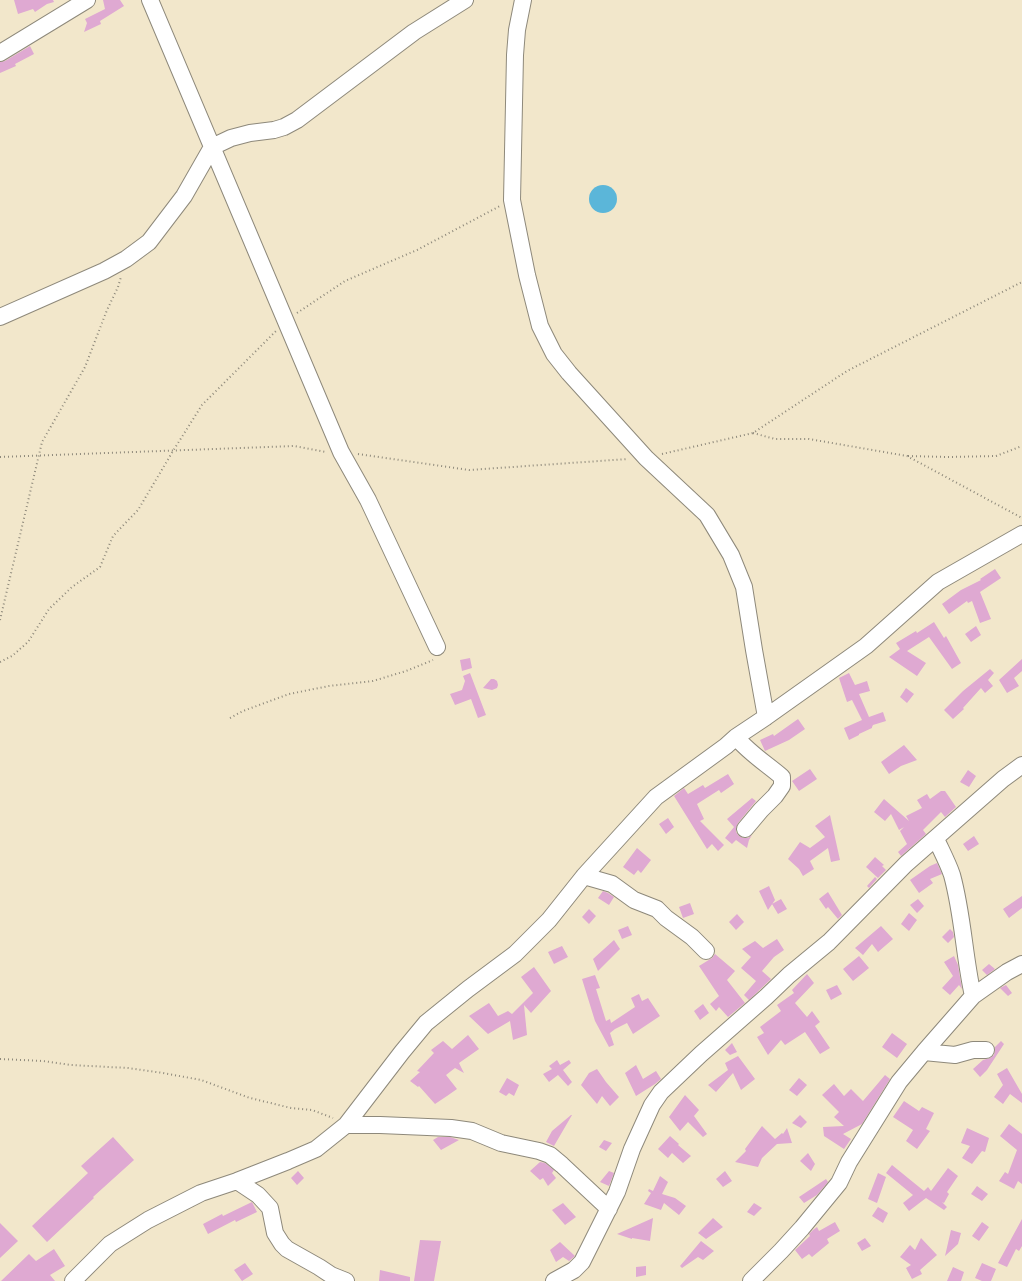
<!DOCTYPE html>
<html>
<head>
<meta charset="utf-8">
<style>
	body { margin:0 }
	canvas { display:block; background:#f2e7cb }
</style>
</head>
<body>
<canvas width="1022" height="1281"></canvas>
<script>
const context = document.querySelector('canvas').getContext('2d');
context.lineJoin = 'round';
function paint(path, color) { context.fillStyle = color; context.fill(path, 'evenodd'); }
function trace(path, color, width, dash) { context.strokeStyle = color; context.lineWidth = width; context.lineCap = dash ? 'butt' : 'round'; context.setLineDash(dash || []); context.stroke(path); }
paint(new Path2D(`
	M589 199a14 14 0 1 1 28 0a14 14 0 1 1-28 0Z`), '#5bb6d9');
paint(new Path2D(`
	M14,0h39l1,2 -7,2 -12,8 -2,-3 -15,5z
	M103,0h17l4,6 -24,15 1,3 -17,8 3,-9 -2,-4 20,-10z
	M30,46l4,8 -19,10 1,2 -16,7v-11l5,-1z
	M995,569l6,9 -21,14 11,27 -11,4 -8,-22 -4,2 -1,-2 -18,13 -7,-10 19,-14 20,-10 -1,-1z
	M934,622l10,16 2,-2 15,27 -9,6 -23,-32 -22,14 19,12 -9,13 -28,-19 11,-8 -4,-6 20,-12 1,2z
	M976,626l5,9 -10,7 -6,-8z
	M470,658l2,10 -10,3 -2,-11z
	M1022,659v12l-8,7 5,8 -12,7 -8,-13z
	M990,669l4,4 -6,7 5,6 -8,7 -4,-5 -18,20 1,1 -11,10 -9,-9 19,-19z
	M470,673l16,42 -8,3 -7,-19 -16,6 -5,-11 12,-4 3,-9 -2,-5z
	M849,673l6,12 12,-4 3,10 -11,3 10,23 14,-5 3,9 -13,4 -1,2v1l-13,6v1l-10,5 -5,-12 18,-8 -10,-20 -5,2 -8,-24z
	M491,679h3l3,2 1,4 -1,3 -5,2 -9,-2z
	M906,688l8,6 -7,9 -7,-6z
	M798,719l7,10 -16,11 -24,11 -5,-11 13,-6 1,2z
	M904,745l13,15 -16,6 -12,8 -8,-12z
	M810,769l7,10 -18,12 -7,-10z
	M968,770l8,6 -7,11 -9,-5z
	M728,774l6,10 -13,9 -2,-3 -22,14 7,15 -4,2 24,24 -6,6 -6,-7 -5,5 -33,-53 10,-8 4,6 15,-9 2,3z
	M941,791h4l11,16 -11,10 -4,-5 -18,18 3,4 -25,22 -3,-4 9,-8 -7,-13 4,-4 -5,3 -8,-16 -6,7 -11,-9 10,-13 25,22 -3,-5 16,-8 -5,-8 10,-6 3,5z
	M752,798l4,3 -18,22 -2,5v4l3,4 4,2h5l4,-3 -3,5 -2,8 -11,-8 -4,4 -7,-6 9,-11 -7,-8z
	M830,815l10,45 -9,2 -3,-14 -18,13 4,8 -11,7 -4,-7 -11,-10 12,-17 10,6 15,-11 -10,-11z
	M668,818l6,9 -8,7 -7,-10z
	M974,836l5,8 -11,7 -5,-7z
	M637,848l14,12 -10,13 -3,-3 -4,5 -11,-8z
	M875,857l9,8 -2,1 4,4 -8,8 -12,-11z
	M937,863l5,11 -12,5 3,4 -14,10 -9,-13 20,-14z
	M875,877l2,2 -8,9 -2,-2z
	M769,886l6,14 -7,10 -9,-19z
	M603,891l5,2 6,4 -5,8 -11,-7z
	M828,892l14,23 -4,4 -10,-12 -2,2 -7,-10z
	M1022,896v12l-13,10 -6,-9z
	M781,899l6,10 -9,5 -6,-10z
	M918,899l6,7 -7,7 -7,-8z
	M690,903l4,11 -11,4 -4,-11z
	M589,909l7,7 -7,8 -7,-7z
	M909,913l8,7 -8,11 -8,-7z
	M737,914l7,8 -8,8 -7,-8z
	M628,926l4,9 -10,4 -4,-9z
	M881,926l12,13 -15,13 -6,-8 -9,11 -8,-7z
	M950,929l3,3 1,5 -6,6 -6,-6z
	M777,939l7,11 -10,7 -12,14 9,8 -22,21 -5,-5 12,-14 -15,-13 10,-11 -9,-8 13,-8 8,7z
	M614,940l6,9 -22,22 -5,-12z
	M562,946l6,11 -14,7 -6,-12z
	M715,954l20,17 -8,9 18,23 -17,14 -9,-10 -3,4 -6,-7 9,-8 -20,-30 13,-8z
	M859,956l10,12 -16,13 -10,-12z
	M954,956l4,9 4,24 -3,-4 -9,10 -8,-7 11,-12 -9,-14z
	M989,964l6,5 -8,6 -5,-5z
	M534,967l17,24 -20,22 -7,-8 3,30 -14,5 -3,-19 -22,13 -19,-18 20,-13 9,13 10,-5 4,3 21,-21 -12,-16z
	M807,974l7,9 -19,20 12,14 5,-6 8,11 -5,4 15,22 -10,6 -15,-22 -20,13 -4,-5 -13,15 -11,-18 7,-4 -4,-6 21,-16 -4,-6 17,-12 -2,-3z
	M595,975l5,13 -4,1 10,32 4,-2 1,4 24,-16 -4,-9 8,-4 3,7 6,-3 12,18 -27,18 -6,-11 -12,6 -5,4 4,12 -5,2 -14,-26 -13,-42z
	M837,985l5,9 -11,6 -5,-10z
	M1006,985l6,8 -4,3 -8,-8z
	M703,1004l6,9 -9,7 -6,-9z
	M892,1033l15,11 -10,14 -15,-11z
	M468,1035l11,14 -20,14 5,10 -9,-5 -9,7 11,14 -10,7 -12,8 -16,-18 -1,1 -8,-6 10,-9 -3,-1 17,-18 -3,-3 12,-9 9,8z
	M1001,1041l3,3 -17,26 -7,7 -7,-8 10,-9 7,-2 4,-3 1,-5v-3z
	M732,1043l5,9 -7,3 -5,-5z
	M738,1056l17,23 -14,11 -8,-17 -17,19 -8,-7 20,-15 -3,-7z
	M557,1060l3,5 9,-5 2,3 -8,7 9,12 -4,4 -10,-11 -9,7 -6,-8 9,-5 -3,-3z
	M636,1065l7,14 13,-8 5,8 -6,5 -19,12 -11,-23z
	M1007,1068l15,26v9l-12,-9 -7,10 -9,-7 9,-12 -6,-11z
	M597,1069l9,13 13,15 -9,9 -8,-10 -5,8 -16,-19 8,-12z
	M885,1075l5,4 -28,45 -19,10 8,5 -7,10 -20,-13 -1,-9 21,-1 -10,-9 5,-5 -17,-17 12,-11 10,12 7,-7 12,12z
	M507,1078l12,7 -5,11 -5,-3 -3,3 -7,-4z
	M799,1078l8,7 -10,11 -8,-6z
	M685,1095l14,15 -5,6 13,18 -4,3 -15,-15 -8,9 -11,-14z
	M904,1101l15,10 3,-4 12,6 -8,16 4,2 -13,18 -11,-8 7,-11 -20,-13z
	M571,1115h1l-18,31 -8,-4 6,-11z
	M800,1115l7,7 -6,6 -9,-5z
	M1009,1124l13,10v50l-4,-3 -4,8 -15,-8 6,-9 3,2 9,-24 -17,-14z
	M762,1126l13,13 7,-6 1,1 4,-6 5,15 -15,1 -15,14 -4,9 -23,-5 11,-11 -1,-2z
	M967,1128l22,10 -4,14 -3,-1 -10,13 -10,-6 8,-12 -9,-3z
	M670,1136l9,8 -1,1 13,11 -8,7 -11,-10 -4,5 -10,-9z
	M113,1137l21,23 -41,37 1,1 -47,44 -15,-16 56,-53 -7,-7z
	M438,1137h12l9,3 -18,10 -8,-10z
	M604,1140l8,3 -6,8 -7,-4z
	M808,1153l7,11 -4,7 -11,-10z
	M540,1162l5,1 9,7 -2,3 4,5 -8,8 -5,-8 -3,2 -10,-9z
	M892,1165l32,26 4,-4 3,4 17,-23 10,8 -11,16 2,2 -5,9 -2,-1 5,5 -3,3 -18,-12 -17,13 -6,-8 10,-8 -27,-22z
	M298,1171l6,7 -7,7 -6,-7z
	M609,1171l5,2 -5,13 -9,-4z
	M725,1171l7,10 -9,6 -7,-8z
	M878,1173l8,4 -9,26 -9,-4z
	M660,1176l8,6 -6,12 13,4 11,8 -7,9 -15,-12 -3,7 -17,-6 7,-11 -3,-2 1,-2 4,2z
	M826,1179l2,3 -11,13 -13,8 -5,-6z
	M977,1186l11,8 -6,7 -11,-7z
	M252,1202l5,10 -21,10 -1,-2 -27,14 -5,-10 19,-10 1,2z
	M563,1203l13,14 -11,8 -13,-15z
	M754,1203l8,5 -8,8 -7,-4z
	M878,1207l10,6 -5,10 -11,-7z
	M653,1218l-3,23 -18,-3v1l-15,-5z
	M713,1218l10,9 -17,12 -8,-6z
	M1022,1219v27l-3,5 -3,-2 -9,18 -9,-4z
	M835,1222l5,9 -13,8 2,4 -17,14 -3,-3 -7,5 -7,-9 15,-14 -1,-2 4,-4 4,-3 2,4z
	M982,1222l7,5 -10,14 -7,-5z
	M0,1223l18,18 -18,17z
	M951,1230l10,3 -3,11 -13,12z
	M865,1238l6,8 -9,5 -5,-8z
	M921,1238l16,17 -17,15 2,4 -10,5 -6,-11 5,-3 -11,-8 10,-12 5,5z
	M420,1240l21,1 -7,40h-20z
	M701,1241l13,10 -11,9 -5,-3 -16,11 -2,-2z
	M560,1242l15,14 -6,5 -6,-4 -7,5 -6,-12z
	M54,1249l11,17 -15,9 5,6h-54l28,-27 7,7z
	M245,1263l8,11 -11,7 -8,-11z
	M982,1263l14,6 -5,12h-9l-7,-3z
	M646,1266v9l-10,2v-10z
	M953,1267l11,5 -3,9h-14z
	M380,1270l30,7v4h-31z`), '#dfa9d2');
const minor = new Path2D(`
	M150,0l191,452 27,48 69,147
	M523,0l-6,30 -2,25 -3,145 15,75 13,51 14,28 15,19 77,85 61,57 24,40 13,32 10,63 12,67
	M0,53l87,-53
	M0,317l104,-46 22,-12 23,-17 35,-46 28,-49 19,-9 19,-5 24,-3 10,-3 13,-7 117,-88 51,-32
	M736,737c13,16 31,27 46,40v9l-7,10 -14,14 -16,19
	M936,839c5,11 12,24 16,36 11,40 12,81 21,121
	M584,876l28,8 22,16 23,9 9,9 26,19 14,14
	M924,1052l31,3 18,-5h13
	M346,1125h34l71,3 21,3 29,12 38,8 11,4 12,10 47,44
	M237,1181l21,14 12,13 5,25 7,11 5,5 32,18 12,8 15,6
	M73,1281l37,-37 38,-24 53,-27 36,-12 51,-20 28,-12 30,-24 56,-73 24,-29 42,-34 47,-35 34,-34 35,-44 72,-79 70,-51 10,-9 30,-20 100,-71 72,-64 84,-48
	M554,1281l20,-11 8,-8 35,-70 15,-43 20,-44 9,-13 40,-38 65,-57 23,-22 40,-33 77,-78 97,-85 19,-14
	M751,1281l30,-30 21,-23 37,-45 10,-21 50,-80 25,-30 49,-56 34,-24 15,-8`);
trace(minor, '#8e897b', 18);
trace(new Path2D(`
	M297,313l48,-32 72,-31 83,-44
	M753,433l22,6h34l98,17 115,62
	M358,454l111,16 159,-11
	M662,454l91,-21 94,-62 175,-89
	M908,456l39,1 49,-1 26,-10
	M0,457l294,-11 32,6
	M0,620l42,-178 43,-75 22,-57 11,-23 3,-10
	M0,662l12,-6 16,-14 21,-33 23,-22 28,-20 13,-31 25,-26 35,-59 29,-46 74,-74
	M230,718l13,-7 46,-17 40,-8 44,-5 33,-10 27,-11
	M0,1059l43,2 28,4 57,3 35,5 38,7 49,18 41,10 21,2 21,8`), '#8e897b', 2, [1, 3]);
trace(minor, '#fff', 16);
</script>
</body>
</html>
